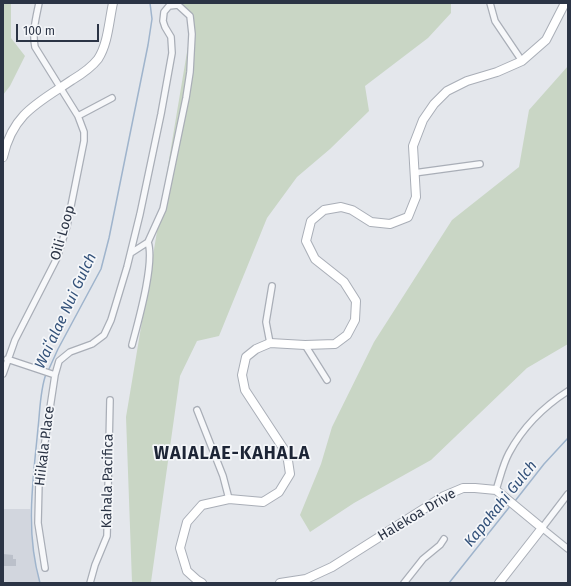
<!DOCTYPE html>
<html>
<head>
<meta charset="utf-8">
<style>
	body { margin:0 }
	#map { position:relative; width:571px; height:586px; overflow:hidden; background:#e4e7ec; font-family:"Fira Sans",sans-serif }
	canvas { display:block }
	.frame { position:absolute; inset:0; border:4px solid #2b3445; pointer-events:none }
	.scale { position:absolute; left:16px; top:24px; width:83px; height:18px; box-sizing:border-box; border:2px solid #2b3445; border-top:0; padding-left:5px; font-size:12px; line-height:14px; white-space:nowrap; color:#2b3445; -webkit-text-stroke:3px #f4f6f9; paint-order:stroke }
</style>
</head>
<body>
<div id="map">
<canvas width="571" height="586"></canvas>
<div class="frame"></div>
<div class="scale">100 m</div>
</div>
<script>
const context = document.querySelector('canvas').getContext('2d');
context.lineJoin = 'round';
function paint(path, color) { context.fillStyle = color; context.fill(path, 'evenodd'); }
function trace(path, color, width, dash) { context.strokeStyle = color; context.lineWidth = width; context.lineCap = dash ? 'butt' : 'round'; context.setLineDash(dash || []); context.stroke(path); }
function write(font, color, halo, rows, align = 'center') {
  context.font = font + ' "Fira Sans",sans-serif'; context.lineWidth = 3.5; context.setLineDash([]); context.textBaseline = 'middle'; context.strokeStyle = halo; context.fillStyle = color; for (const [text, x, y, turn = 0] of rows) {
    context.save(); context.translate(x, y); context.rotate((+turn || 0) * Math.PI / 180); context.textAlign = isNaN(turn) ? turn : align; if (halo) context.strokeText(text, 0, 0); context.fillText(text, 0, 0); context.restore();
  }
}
paint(new Path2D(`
	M3,509h27l1,21 5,40 4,13h-37z`), '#d2d6de');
paint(new Path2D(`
	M3,3h8v35l14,18 -15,30 -7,9z
	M172,3h279v10l-23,25 -63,48 4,25 -39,38 -33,28 -30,41 -48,118 -22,5 -17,35 -29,206h-19l-6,-165 66,-395z
	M568,66v278l-41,24 -96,92 -77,43 -44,29 -10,-17 21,-51 11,-37 42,-85 78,-122 67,-53 10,-57z`), '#c9d6c5');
trace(new Path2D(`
	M48,371l10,-22 43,-80 8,-31 39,-193 4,-26 -2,-16
	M515,501l29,-37 24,-26
	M40,583c-15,-53 -7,-101 -2,-155 2,-17 2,-38 8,-54
	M449,583l62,-78`), '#9fb4cc', 1.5);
paint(new Path2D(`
	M3,554l10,1v4h3v7h-13z`), '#bbc0ca');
const street = new Path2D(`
	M490,3l5,18 27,40
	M78,116l34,-18
	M414,173l66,-9
	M131,253l17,-11
	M270,343l-4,-21 6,-36
	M305,345l22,35
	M7,359l48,16 -16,106 -1,42 7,45
	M3,374l12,-34 42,-82 10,-32 17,-85v-9l-6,-16 -43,-69c-3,-15 1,-29 4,-44
	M55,375l4,-14 11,-9 22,-8 12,-9 7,-15 16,-53 13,-53 21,-100 11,-61 -1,-16 -6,-10 -2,-6 1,-9 5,-6 9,-1 12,11 2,18 -2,38 -4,26 -23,111 -15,33c7,21 -10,80 -16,103
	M197,410l26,66 6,23
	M496,490c4,-12 7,-26 13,-37 14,-26 34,-46 59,-62
	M568,494l-26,34 26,21
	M90,583l5,-18 12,-29 3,-136
	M404,583l19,-24 17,-14 4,-6`);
const secondary = new Path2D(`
	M3,157c10,-44 35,-54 69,-77 10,-6 19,-12 26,-21 10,-15 11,-38 15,-56
	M202,583l-5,-3 -10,-9 -7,-23 7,-26 15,-17 27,-6 34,3 16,-10 11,-18 -3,-20 -42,-64 -3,-15 4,-18 10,-8 14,-6 35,2 30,-1 12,-9 8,-15 1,-19 -12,-19 -29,-23 -9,-18 5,-20 13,-11 17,-3 11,3 19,12 19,2 18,-7 8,-20 -3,-51 10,-26 11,-16 13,-13 20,-10 30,-9 25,-11 24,-21 19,-37
	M280,583l26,-4 26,-12 112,-71 19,-8h12l21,2 46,38 -43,55`);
trace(street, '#a9aeb7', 8);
trace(secondary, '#a9aeb7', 10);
trace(street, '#f7f8fa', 5.5);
trace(secondary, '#fff', 8);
write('14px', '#2b3445', '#f4f6f9', [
	["Oili Loop",63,233,-74],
	["Hiikala Place",45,446,-83],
	["Kahala Pacifica",108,481,-89],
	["Halekoa Drive",417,515,-31]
]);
write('italic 15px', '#34527a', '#f4f6f9', [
	["Waiʻalae Nui Gulch",66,311,-65],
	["Kapakahi Gulch",501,504,-51]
]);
context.letterSpacing = '1px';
write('bold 18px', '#1d2536', '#f4f6f9', [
	["WAIALAE-KAHALA",232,454]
]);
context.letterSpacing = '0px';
</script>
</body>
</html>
